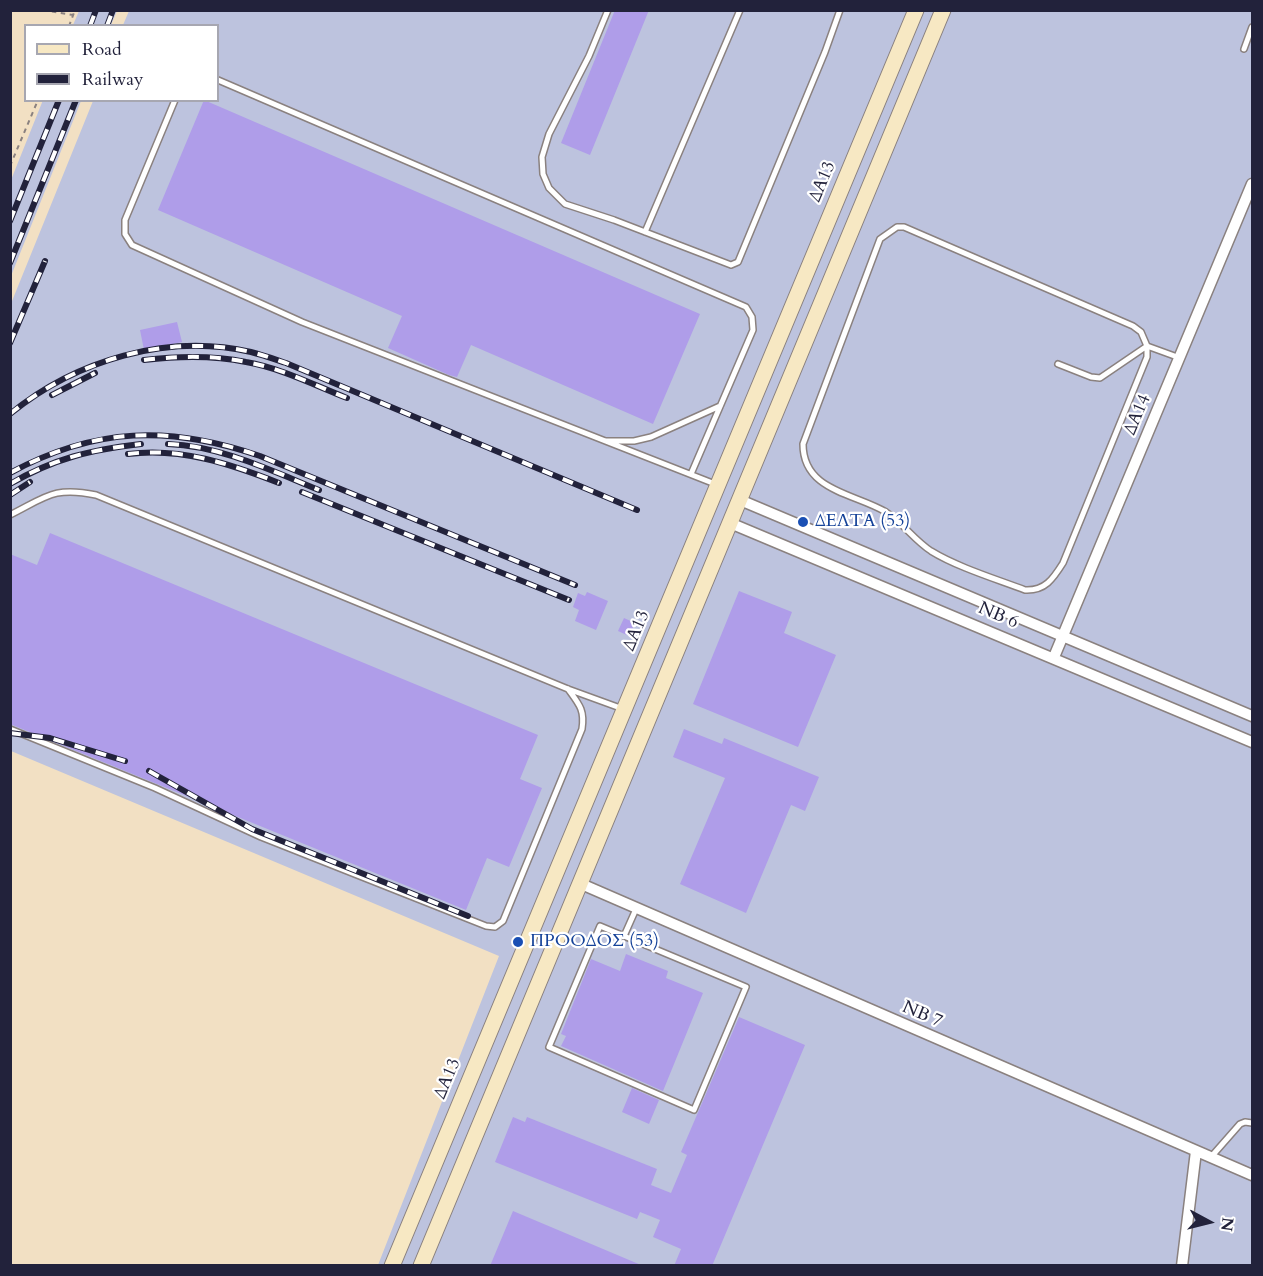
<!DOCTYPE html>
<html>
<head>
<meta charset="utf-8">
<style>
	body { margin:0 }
	#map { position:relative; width:1263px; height:1276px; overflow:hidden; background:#f2e0c3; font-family:Cardo,serif }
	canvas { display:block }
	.frame { position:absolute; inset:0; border:12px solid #22223b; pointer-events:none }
	.legend { position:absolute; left:24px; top:24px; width:195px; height:78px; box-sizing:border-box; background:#fff; border:2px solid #a7a7b1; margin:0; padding:8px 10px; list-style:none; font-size:18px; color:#22223b }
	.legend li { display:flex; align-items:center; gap:12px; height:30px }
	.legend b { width:30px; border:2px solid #a7a7b1 }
	.north { position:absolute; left:1179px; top:1192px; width:60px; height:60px; -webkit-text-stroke:4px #fff; paint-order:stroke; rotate:97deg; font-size:16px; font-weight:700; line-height:24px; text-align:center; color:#22223b }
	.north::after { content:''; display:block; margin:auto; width:21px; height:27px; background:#22223b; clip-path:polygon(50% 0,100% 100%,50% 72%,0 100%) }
</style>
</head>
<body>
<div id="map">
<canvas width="1263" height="1276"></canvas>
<div class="frame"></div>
<ul class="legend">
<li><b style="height:8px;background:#f7e8c3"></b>Road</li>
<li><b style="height:8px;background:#22223b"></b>Railway</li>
</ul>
<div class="north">N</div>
</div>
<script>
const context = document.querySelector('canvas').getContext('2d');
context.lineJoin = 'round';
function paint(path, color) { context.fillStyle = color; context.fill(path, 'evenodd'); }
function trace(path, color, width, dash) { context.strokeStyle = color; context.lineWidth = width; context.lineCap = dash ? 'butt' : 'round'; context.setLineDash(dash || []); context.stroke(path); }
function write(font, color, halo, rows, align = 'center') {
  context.font = font + ' Cardo,serif'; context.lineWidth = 4.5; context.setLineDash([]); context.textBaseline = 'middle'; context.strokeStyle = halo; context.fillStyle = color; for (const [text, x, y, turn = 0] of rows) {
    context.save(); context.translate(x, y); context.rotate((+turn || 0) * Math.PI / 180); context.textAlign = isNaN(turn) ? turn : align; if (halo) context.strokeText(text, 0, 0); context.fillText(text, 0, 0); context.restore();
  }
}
paint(new Path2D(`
	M79,11v-1l38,1 -6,14h-38z
	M129,11h1123v1254h-874l121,-309 -488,-205 -1,-445 83,-205 125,-1v-74l-95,-1z
	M43,100l38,1 -70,175v-96z`), '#bdc3de');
paint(new Path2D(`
	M615,10h34l-59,145 -29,-12z
	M204,100l496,214 -47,110 -182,-79 -14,32 -8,-2 -61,-27 14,-32 -244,-106z
	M177,322l5,20 -38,8 -4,-20z
	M50,533l488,202 -18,44 22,9 -33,79 -22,-9 -21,52 -456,-186v-170l27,11z
	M739,591l53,21 -8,21 52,22 -38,92 -105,-43z
	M587,592l21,9 -12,29 -21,-9 4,-11 -6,-3 5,-14 7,3z
	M624,618l11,5 -6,13 -11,-5z
	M684,729l38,15 2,-6 95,39 -14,34 -14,-6 -45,108 -66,-29 45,-106 -52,-21z
	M626,954l42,17 -2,7 37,15 -40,98 -102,-45 5,-10 -5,-2 30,-75 29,12z
	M739,1017l66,28 -93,221h-38l7,-17 -28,-12 7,-17 -20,-8 -3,7 -142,-57 18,-45 12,5 2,-5 130,52 -6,16 20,8 16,-38 -6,-3z
	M632,1088l27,12 -10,24 -27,-12z
	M513,1211l128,54v1h-151z`), '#af9de9');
const lane = new Path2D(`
	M608,10l-19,46 -40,78 -7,23 1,17 6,14 16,16 49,16 117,45 7,-3 87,-210 15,-42
	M1244,49l8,-22
	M218,80l528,227 6,10 1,13 -62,144
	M175,100l-50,120v14l7,11 170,77 413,162
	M645,232l95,-222
	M1147,346v11l-84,206c-10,16 -18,28 -38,27 -29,-11 -68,-23 -94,-39 -17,-11 -28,-28 -45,-39 -32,-19 -83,-21 -83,-68l77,-205 17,-12h7l229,99 8,6 6,14 33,12
	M1058,364l33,13 9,1 47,-32
	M606,441h28l17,-4 69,-31
	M10,515c36,-18 44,-29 86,-20l472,194 55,20
	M10,729l145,59 106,49 225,89 9,1 8,-6 79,-192c3,-19 -3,-25 -14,-40
	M600,926l146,61 -52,123 -145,-63z
	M624,936l12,-27
	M1211,1157l29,-33 5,-2 7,1`);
const street = new Path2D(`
	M740,500l512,216
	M730,523l522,219
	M1054,657l198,-473
	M579,883l673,292
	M1182,1266l14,-115`);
const secondary = new Path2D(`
	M392,1266l524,-1256
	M421,1266l522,-1256`);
trace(lane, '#8a817f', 8);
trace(street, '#8a817f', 13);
trace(secondary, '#8a817f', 17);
trace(new Path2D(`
	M43,10l30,5
	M69,26l6,-16
	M10,166l28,-66`), '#8a817f', 2, [4.5, 4.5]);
trace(lane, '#fff', 5);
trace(street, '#fff', 10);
trace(secondary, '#f7e8c3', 15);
const rail = new Path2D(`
	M90,26l6,-16
	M107,26l6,-16
	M10,221l49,-121
	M10,263l66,-163
	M10,343l35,-82
	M144,360c34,-4 68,-5 102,2 35,6 68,23 101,36
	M52,395l43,-22
	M10,414c66,-54 157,-81 241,-62 12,3 23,7 35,11l351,147
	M168,444c53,2 102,26 151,46
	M128,454c52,-7 103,10 151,29
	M10,473c85,-46 160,-48 250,-17l315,129
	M10,484c45,-26 80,-34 131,-40
	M302,492l267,108
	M10,495l20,-13
	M10,733l40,5 75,23
	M149,771l103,58 216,87`);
trace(rail, '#22223b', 6);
trace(rail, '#fff', 4, [11]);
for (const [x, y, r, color] of [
	[803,522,6,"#1a4fb4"],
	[518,942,6,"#1a4fb4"]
]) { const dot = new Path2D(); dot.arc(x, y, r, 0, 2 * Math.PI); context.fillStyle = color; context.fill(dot); trace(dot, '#fff', 2); }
write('18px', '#22223b', '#fff', [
	["ΔΑ13",823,182,-67],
	["ΔΑ14",1138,415,-67],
	["ΝΒ 6",998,616,23],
	["ΔΑ13",637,631,-67],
	["ΝΒ 7",922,1015,23],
	["ΔΑ13",448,1079,-67]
]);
write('18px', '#164399', '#fff', [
	["ΔΕΛΤΑ (53)",815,522],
	["ΠΡΟΟΔΟΣ (53)",530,942]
], 'left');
</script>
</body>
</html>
